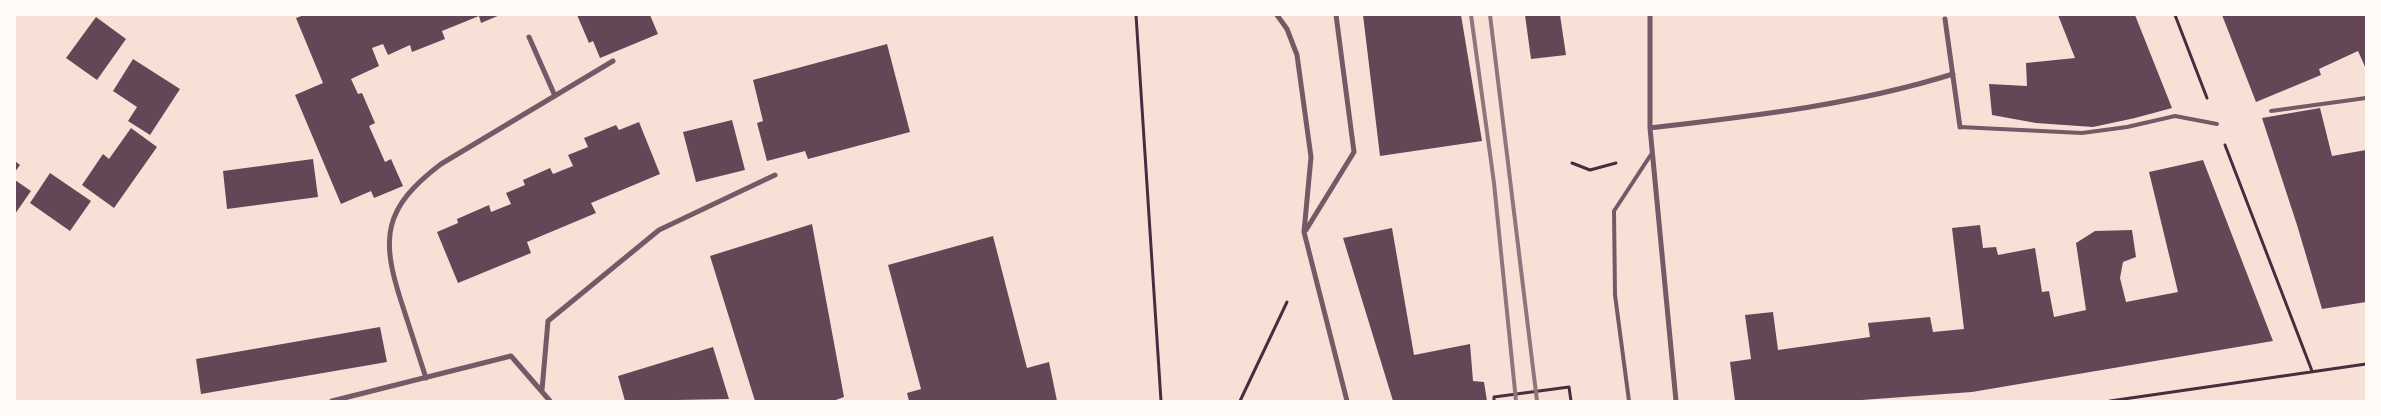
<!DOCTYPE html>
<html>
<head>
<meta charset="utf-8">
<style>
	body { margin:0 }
	#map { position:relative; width:2381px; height:416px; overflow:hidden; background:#f7e1d7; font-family:"Alegreya Sans",sans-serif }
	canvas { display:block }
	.frame { position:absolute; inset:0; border:16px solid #fffaf5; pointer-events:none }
</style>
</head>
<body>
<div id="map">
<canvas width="2381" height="416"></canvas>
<div class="frame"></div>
</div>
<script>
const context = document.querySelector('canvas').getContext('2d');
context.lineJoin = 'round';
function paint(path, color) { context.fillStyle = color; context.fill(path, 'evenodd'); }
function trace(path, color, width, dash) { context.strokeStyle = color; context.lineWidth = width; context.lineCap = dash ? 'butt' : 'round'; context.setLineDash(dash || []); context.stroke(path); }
paint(new Path2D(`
	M304,15h196l-19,8 -2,-7 -37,15 3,8 -33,13 -2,-7 -22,10 -5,-11 -11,4 7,18 -28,13 7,15 4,-1 13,30 -6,3 16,36 6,-3 12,27 -29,12 -3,-7 -30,13 -46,-109 28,-12 -27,-65z
	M577,15h73l8,19 -58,24 -7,-17 -4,2z
	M1363,15h98l21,126 -102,15z
	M1525,15h35l6,40 -35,4z
	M2058,15h77l37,93 -37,10 -42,9 -57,-4 -44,-8 -3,-31 38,2 -1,-23 49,-5z
	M2222,15h144v54l-8,-18 -39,18 2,6 -65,27z
	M96,17l30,22 -29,41 -31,-22z
	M887,44l23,88 -102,27 -3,-8 -38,10 -10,-38 6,-2 -10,-41z
	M133,59l47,30 -30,46 -22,-14 9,-14 -24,-16z
	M2320,108l12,48 34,-6v152l-44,7 -25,-84 -35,-107z
	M732,120l13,50 -49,12 -13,-50z
	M639,122l21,52 -69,29 5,10 -69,29 4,11 -73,30 -21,-51 21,-9 -1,-4 32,-14 2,7 20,-8 -5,-11 19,-8 -2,-5 27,-12 3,6 20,-8 -5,-11 20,-8 -4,-9 32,-13 3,5z
	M131,128l26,19 -43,61 -32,-23 21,-31 6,5z
	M313,159l5,38 -91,12 -4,-38z
	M2203,160l70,181 -301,51 -124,9h-113l-5,-39 21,-3 -6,-44 28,-3 5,38 92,-13 -2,-14 62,-6 3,15 31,-3 -12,-101 28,-3 3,23 13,-1 2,8 37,-7 7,44 7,-1 5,26 32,-7 -10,-67 19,-12 37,-1 4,27 -13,5 -3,16 6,24 52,-10 -29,-120z
	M15,161l5,4 -5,7z
	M50,173l41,28 -21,30 -40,-28z
	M15,180l16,11 -16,23z
	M812,224l32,173 -11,4h-78l-45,-145z
	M1392,228l22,127 56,-11 3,37 11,1 3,19h-94l-50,-163z
	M993,236l34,132 22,-6 8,39h-148l-2,-8 14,-4 -33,-124z
	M380,327l7,35 -186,32 -5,-35z
	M713,347l16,52 -104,2 -7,-25z`), '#644757');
trace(new Path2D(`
	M1136,15l25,386
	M2175,15l32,83
	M2225,145l87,226
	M1572,163l18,7 26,-7
	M1240,401l47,-99
	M1494,401v-4l75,-10 2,14
	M2110,401l256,-37`), '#4a2c40', 3);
trace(new Path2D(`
	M2271,111l95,-13
	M1960,127l122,6 45,-6 48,-11 42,8
	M1629,401l-14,-106 -1,-84 38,-58`), '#755966', 4);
trace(new Path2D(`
	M1277,15l10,14 10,26 14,102 -7,75 43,169
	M1650,15v113l26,273
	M1945,19l15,108
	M529,37l26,59
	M1650,128c102,-12 204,-23 303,-54
	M1306,230l48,-78 -18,-137
	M426,378c-8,-25 -16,-49 -24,-74 -22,-66 -19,-96 39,-140l172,-103
	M542,390l6,-69 111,-91 116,-55
	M332,401l179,-45 39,45`), '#755966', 5);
trace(new Path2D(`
	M1471,15l23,168 22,218
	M1490,15l47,386`), '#8f747c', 4);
</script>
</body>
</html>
